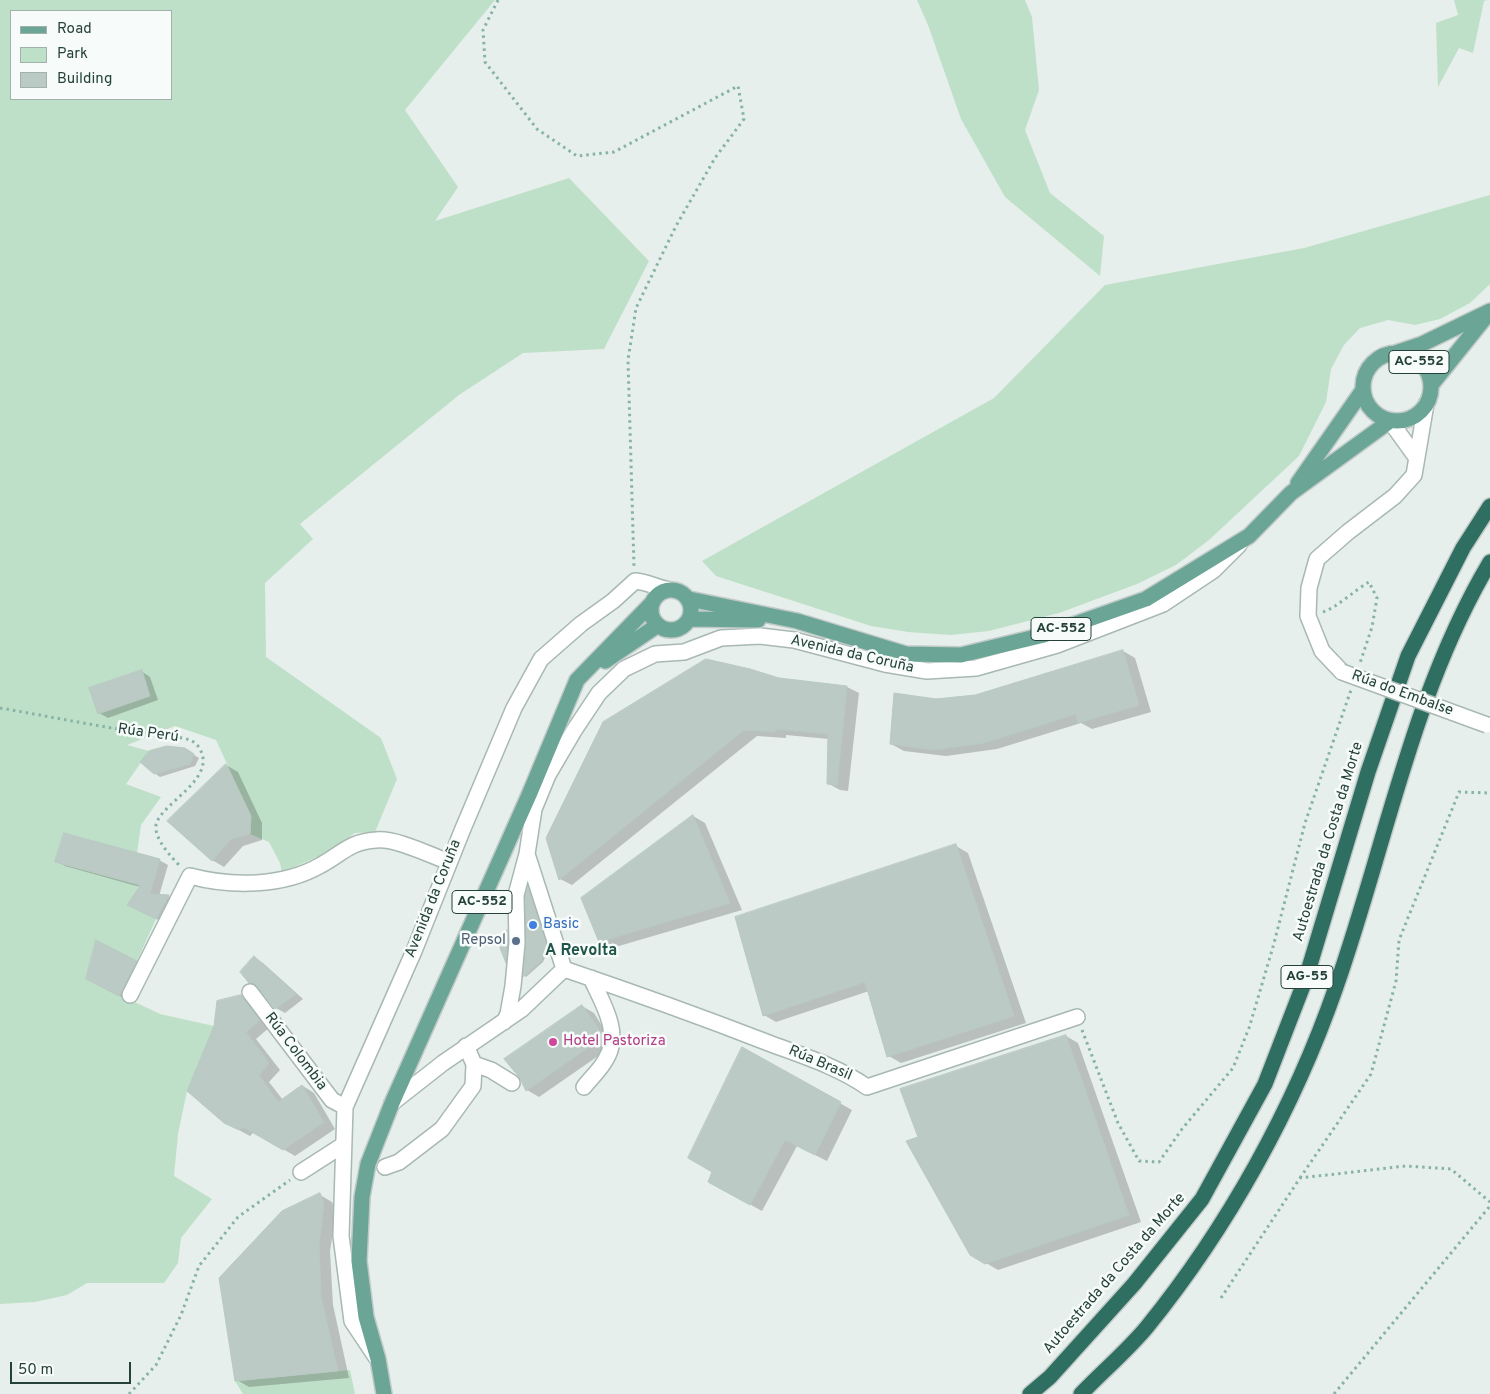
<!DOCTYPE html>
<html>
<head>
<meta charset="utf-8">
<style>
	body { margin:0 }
	#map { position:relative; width:1490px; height:1394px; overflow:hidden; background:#e6efeb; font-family:Overpass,sans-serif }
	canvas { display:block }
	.legend { position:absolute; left:10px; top:10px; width:162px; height:90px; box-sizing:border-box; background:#f7fbf9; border:1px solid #a3b1ad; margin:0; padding:6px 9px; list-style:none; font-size:15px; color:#24423a }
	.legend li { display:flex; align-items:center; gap:10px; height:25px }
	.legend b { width:25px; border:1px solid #a3b1ad }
	.scale { position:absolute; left:10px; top:1362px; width:121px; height:22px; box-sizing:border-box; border:2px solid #24423a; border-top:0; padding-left:6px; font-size:15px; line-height:18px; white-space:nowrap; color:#24423a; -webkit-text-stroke:4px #f7fbf9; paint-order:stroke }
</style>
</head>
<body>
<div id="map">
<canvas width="1490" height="1394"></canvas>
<ul class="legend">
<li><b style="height:6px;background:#6aa596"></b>Road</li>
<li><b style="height:14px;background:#bfe0c8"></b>Park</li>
<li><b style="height:14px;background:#bbcac4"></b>Building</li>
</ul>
<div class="scale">50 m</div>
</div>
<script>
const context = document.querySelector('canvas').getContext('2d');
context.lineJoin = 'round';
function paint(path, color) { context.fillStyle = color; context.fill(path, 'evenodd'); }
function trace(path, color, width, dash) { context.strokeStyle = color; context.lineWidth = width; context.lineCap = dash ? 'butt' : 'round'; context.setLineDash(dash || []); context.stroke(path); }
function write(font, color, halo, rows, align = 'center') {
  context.font = font + ' Overpass,sans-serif'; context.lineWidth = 5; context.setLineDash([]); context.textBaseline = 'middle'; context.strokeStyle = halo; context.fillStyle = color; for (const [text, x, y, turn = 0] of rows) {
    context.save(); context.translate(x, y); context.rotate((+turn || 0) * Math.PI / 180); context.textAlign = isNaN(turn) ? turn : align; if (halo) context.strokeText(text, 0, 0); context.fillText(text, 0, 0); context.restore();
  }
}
paint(new Path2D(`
	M0,0h495l-90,110 53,77 -23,34 134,-43 80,83 -45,88 -81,4 -64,42 -159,129 13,15 -48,44 1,74 115,81 16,41 -22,53 -20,1 -31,21 -42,18 -2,-9 -11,-21 -19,-8 1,-18 -35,-76 -41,-14 -48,19 22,6 -23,33 35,13 -20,28 -4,28 -73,-20 -8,29 83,23 -12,20 29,14 -19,42 -41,-21 -10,39 74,35 54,12 -27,65 -9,43 -4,42 38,23 -31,39 -3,25 -14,20h-77l-20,12 -32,7 -35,2zM11,11h160v88h-160z
	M917,0h108l7,17 7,73 -14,40 25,63 54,43 -4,40 -95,-79 -44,-78 -33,-94z
	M1454,0h34l-4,1 -11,52 -14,-5 -21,39 -2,-64 22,-8z
	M1490,195v89l-20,19 -30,16 -25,6 -27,-5 -28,8 -16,17 -13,24 -5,33 -27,54 -90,84 -33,25 -39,19 -78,29 -70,18 -38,4 -43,-3 -37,-6 -155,-50 -14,-15 292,-163 111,-113 199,-37z
	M350,1370l5,24h-112l-8,-13z`), '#bfe0c8');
paint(new Path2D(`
	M1123,651l12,7 16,54 -59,17 -11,-6 -84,26 -51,7 -42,-5 -13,-7 45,-43 39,-5z
	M141,671l9,6 8,23 -50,18 -9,-5z
	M779,680l68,7 12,6 -11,98 -8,-1 -11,-6v-45l-43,-4v3l-29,-2 -185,149 -12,-6z
	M191,753l8,5 -4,8 -35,11 -6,-4z
	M226,765l12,7 24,51v17l-19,6 -19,21 -12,-7z
	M693,816l12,7 37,87 -130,38 -12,-7z
	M956,846l12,7 58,170 -125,40 -12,-7 -20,-65 -93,31 -12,-7z
	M159,860l9,5 -9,31h9l8,5 -12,22 -27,-14 3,-22 -75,-21 -8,-5z
	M529,889l20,59 -6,14 -17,15 -1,-1z
	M508,932h1l-1,31 -7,-15z
	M254,958l9,5 40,36 -18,14 -9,-5 -16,-20 -11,-6z
	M136,962l9,5 -17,33 -32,-16z
	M241,996l11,7 18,24 -14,12 24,31 -11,12 14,18 20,-14 11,7 21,36 -40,27 -41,-24 -4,4 -26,-14z
	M582,1006l12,7 20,32 -75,52 -12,-7 -6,-13z
	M1066,1036l12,7 63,179 -143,48 -27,-16 -52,-116z
	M743,1049l109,61 -25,51 -30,-15 -35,65 -40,-22z
	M320,1195l12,7 4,10 -6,39 3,54 16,73 -100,9 -12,-7z`), '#0003');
const building = new Path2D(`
	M1123,650l16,55 -61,18 -2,-9 -92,29 -51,7 -43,-6 4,-51 42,6 39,-4z
	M706,659l44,10 29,9 68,8 -10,99 -10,-1 1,-50 -53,-5v3l-31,-2 -185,150 -13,-42 57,-116z
	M142,670l8,26 -52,18 -9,-26z
	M167,746l18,2 9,6 -4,10 -36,10 -14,-12 9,-11z
	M226,764l25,52 -1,18 -19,5 -19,22 -45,-40z
	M693,815l37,88 -131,39 -18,-44z
	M64,833l96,26 -10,35 19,1 -13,24 -29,-14 13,-20 -85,-23z
	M956,844l58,172 -127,41 -22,-75 -102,34 -28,-99z
	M528,887l19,59 -6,15 -18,16 3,-34 -1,-47z
	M507,930l1,13 -2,20 -6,-15z
	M96,940l41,21 -18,35 -33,-17z
	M254,956l42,38 -21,15 -18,-23 -8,-3 -9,-11z
	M241,995l19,25 -14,12 23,31 -10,12 19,27 24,-17 22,37 -41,28 -40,-23 -4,3 -15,-7 -37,-32 27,-65 3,-25z
	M582,1005l20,29v4l-76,53 -6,-13 -16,-19z
	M1066,1035l63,180 -144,49 -15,-9 -64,-114 12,-4 -18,-48z
	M742,1047l99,55 -26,53 -30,-15 -35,65 -42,-23 4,-10 -24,-14z
	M320,1193l4,11 -5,40 2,53 17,74 -103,10 -16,-103 63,-67z`);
paint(building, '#bbcac4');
trace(building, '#b8c9c2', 1);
const minor = new Path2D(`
	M1390,421l26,36
	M1342,672l-20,-21 -14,-35 1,-28 8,-29 31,-27 47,-36 19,-21 12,-71
	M564,969l-37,-115 7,-45 14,-34 27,-46 24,-36 25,-24 31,-15 29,-2 37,-14 39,-2 34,4 91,24 42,7 49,-3 81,-23 106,-41 51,-34 25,-25
	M564,969c68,23 135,47 202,73 34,13 71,24 101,45l210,-70
	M250,992l82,108 13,7
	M130,995l60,-119c41,11 93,11 131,-11 22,-12 28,-23 55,-25 20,-2 54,15 73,22
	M504,1022l4,-8 5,-28 4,-43 -1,-48 11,-41
	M474,1064l17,6 21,13
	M584,1087c7,-9 17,-18 22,-28 16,-26 -4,-57 -15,-81
	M392,1103l51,-40 79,-54 42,-40
	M385,1167l14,-5 43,-33 31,-43 1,-22 -8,-18
	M301,1172l42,-27
	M376,1357l-24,-36 -11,-85 4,-129 69,-156 48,-120 52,-123 27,-49 40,-35 32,-23 22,-20c13,1 22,7 35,9`);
const major = new Path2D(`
	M1395,353l27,-9 68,-33
	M1363 387a34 34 0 1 1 68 0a34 34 0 1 1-68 0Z
	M1431,385l57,-71
	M1298,483l65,-93
	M651 610a20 20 0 1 1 40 0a20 20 0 1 1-40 0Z
	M689,599l108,22 109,33 55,1 83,-20 102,-36 103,-63 42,-43 99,-72
	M689,619l69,1
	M605,661l53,-36
	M384,1394l-6,-35 -12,-42 -7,-56 3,-64 6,-33 24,-61 137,-308 48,-115 75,-77`);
const highway = new Path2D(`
	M1030,1394l20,-17 84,-93 68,-85 63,-115 41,-106 62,-206 40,-116 55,-108 27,-42
	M1081,1394c21,-22 46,-43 66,-67 81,-100 147,-219 189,-340 50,-142 76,-294 154,-425`);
trace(minor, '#a8b8b2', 18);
trace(major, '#c2cac8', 18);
trace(highway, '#c2cac8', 18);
trace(new Path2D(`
	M498,0l-15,30 2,32 52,67 40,27 37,-4 124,-66 6,33 -29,39 -39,68 -40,82 -8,52 6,206
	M1323,612c13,-4 32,-22 46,-30l8,16 -5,29 -12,36
	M0,708c53,9 105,20 158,27 12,2 33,1 40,11 23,32 -38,57 -42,79 -2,14 16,33 25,42
	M1082,1030l36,93 21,38 20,1 23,-33 51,-61 16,-40 24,-81 32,-124 46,-133
	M1300,1178l71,-104 25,-93 3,-41 60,-148 31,1
	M1221,1298l79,-120 106,-12 45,3 39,33
	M129,1394l27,-29 25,-50 18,-49 39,-49 52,-37
	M1334,1394l156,-188`), '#86b3a5', 3, [2.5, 4]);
trace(minor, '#fff', 15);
trace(major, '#6aa596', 15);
trace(highway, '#2f6f62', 15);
const minorBridge = new Path2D(`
	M1342,672l145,53`);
trace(minorBridge, '#a8b8b2', 18, []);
trace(minorBridge, '#fff', 15);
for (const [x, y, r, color] of [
	[533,925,5,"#3f7fe0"],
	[516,941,5,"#5c6f8a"],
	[553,1042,5,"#d1479c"]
]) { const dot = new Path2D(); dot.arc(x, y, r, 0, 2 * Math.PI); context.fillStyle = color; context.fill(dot); trace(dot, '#f7fbf9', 2); }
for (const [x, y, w] of [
	[1419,362,60],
	[1061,629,60],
	[482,902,60],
	[1307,977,52]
]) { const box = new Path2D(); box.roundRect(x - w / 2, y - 11.5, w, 23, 4); context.fillStyle = '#f7fbf9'; context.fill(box); trace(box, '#24423a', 1); }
write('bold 14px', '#24423a', null, [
	["AC-552",1419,362],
	["AC-552",1061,629],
	["AC-552",482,902],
	["AG-55",1307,977]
]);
write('15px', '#24423a', '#f7fbf9', [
	["Avenida da Coruña",852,655,13],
	["Rúa do Embalse",1402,694,20],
	["Rúa Perú",148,734,8],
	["Autoestrada da Costa da Morte",1329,842,-73],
	["Avenida da Coruña",434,899,-68],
	["Rúa Colombia",295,1052,53],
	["Rúa Brasil",820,1064,23],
	["Autoestrada da Costa da Morte",1115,1274,-49]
]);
write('15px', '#366cbe', '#f7fbf9', [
	["Basic",543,925]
], 'left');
write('15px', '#4e5e75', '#f7fbf9', [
	["Repsol",506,941]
], 'right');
write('15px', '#b23c85', '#f7fbf9', [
	["Hotel Pastoriza",563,1042]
], 'left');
write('bold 16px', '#1f5548', '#f7fbf9', [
	["A Revolta",581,952]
]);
</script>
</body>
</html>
